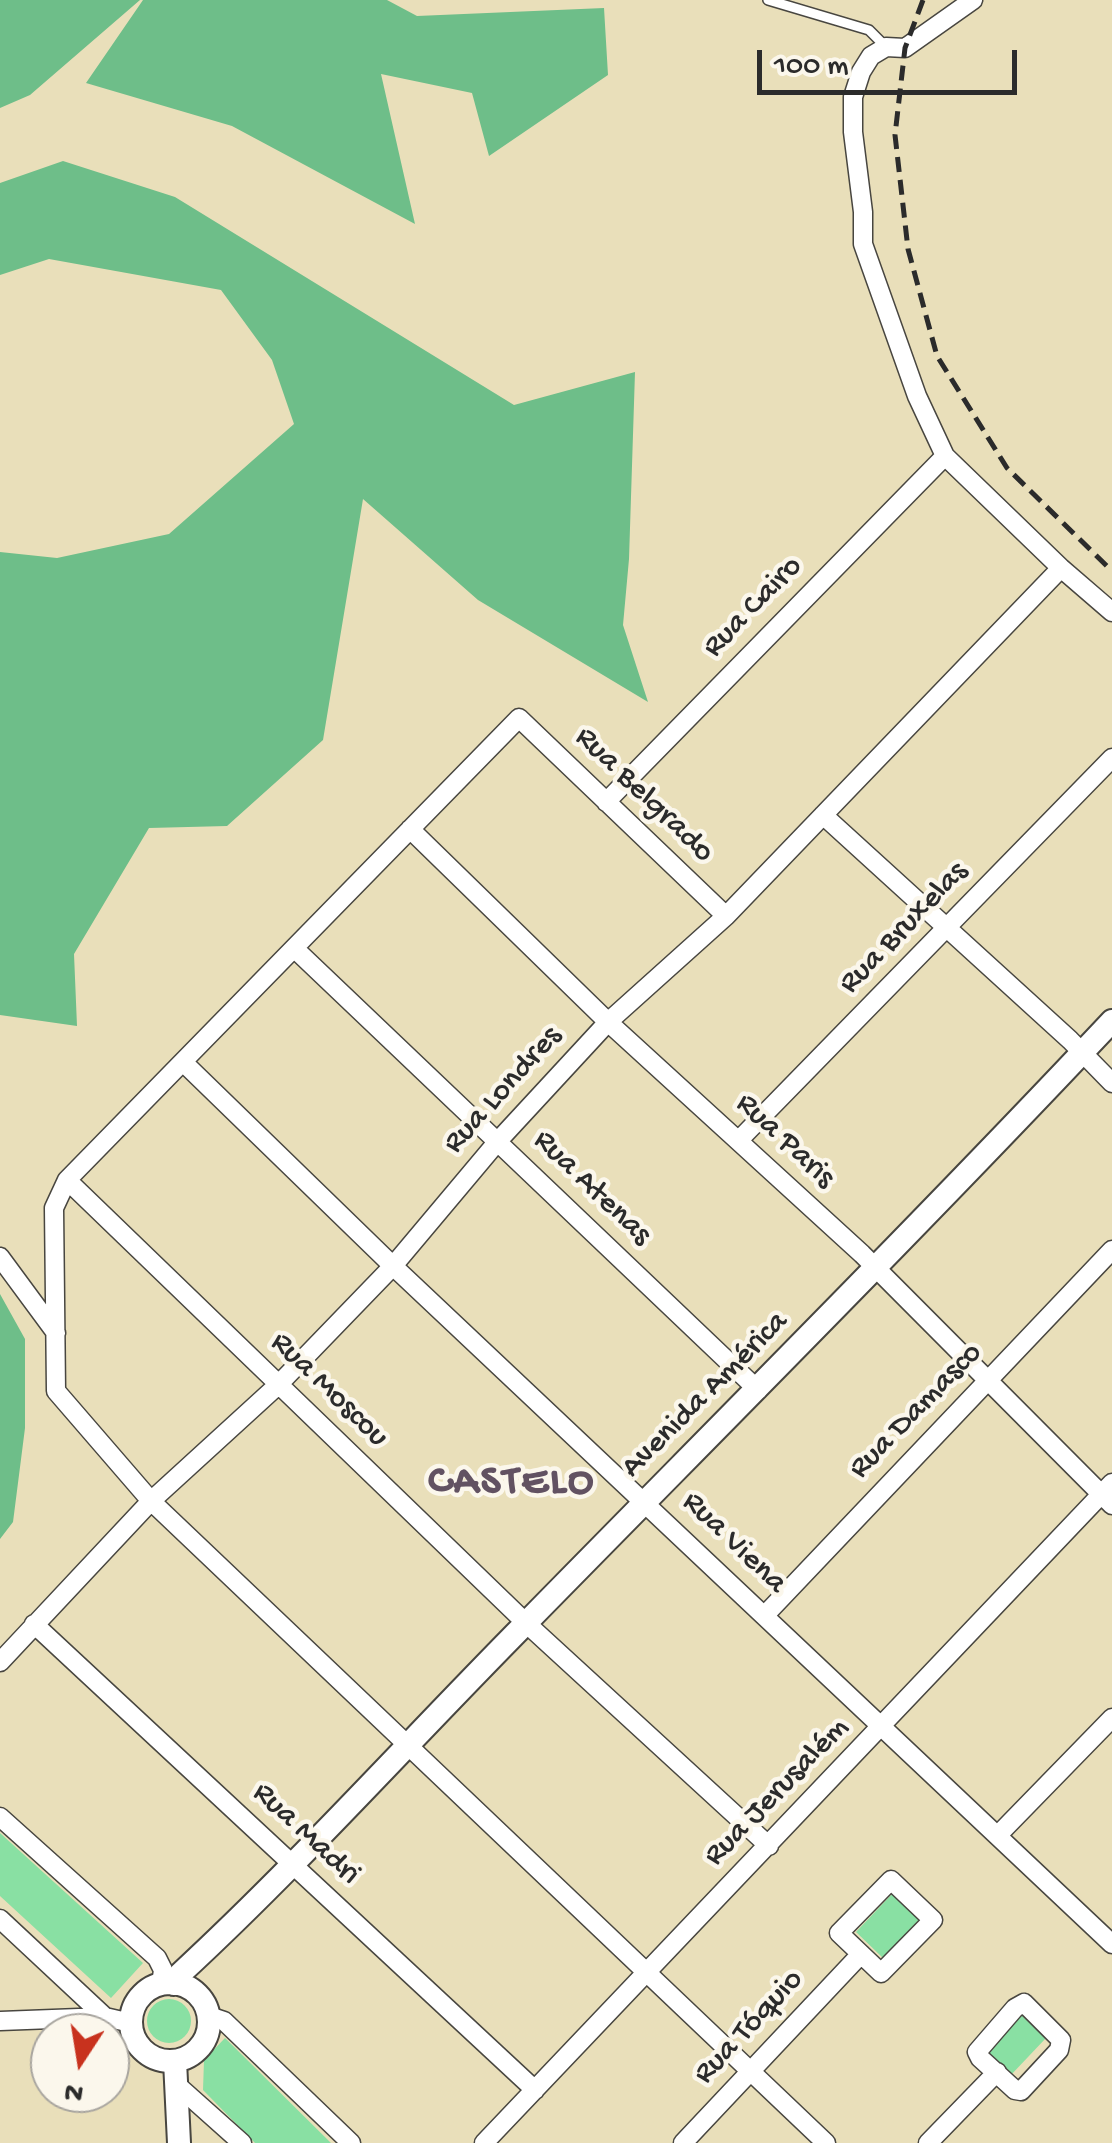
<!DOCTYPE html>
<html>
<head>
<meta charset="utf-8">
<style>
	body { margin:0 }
	#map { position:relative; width:1112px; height:2143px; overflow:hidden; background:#e9dfba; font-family:"Gochi Hand",sans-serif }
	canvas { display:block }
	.north { position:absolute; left:30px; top:2013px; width:100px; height:100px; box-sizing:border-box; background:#fbf7ec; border:2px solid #a8a59f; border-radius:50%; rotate:192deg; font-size:28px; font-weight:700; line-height:40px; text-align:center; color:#2b2b2b }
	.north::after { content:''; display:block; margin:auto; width:35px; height:45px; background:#c8321e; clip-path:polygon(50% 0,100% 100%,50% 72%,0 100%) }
	.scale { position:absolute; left:757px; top:50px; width:260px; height:45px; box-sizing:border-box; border:5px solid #2b2b2b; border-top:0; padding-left:12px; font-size:30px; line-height:35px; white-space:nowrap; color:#2b2b2b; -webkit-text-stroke:8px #fbf7ec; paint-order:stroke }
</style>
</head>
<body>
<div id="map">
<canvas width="1112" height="2143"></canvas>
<div class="north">N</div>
<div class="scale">100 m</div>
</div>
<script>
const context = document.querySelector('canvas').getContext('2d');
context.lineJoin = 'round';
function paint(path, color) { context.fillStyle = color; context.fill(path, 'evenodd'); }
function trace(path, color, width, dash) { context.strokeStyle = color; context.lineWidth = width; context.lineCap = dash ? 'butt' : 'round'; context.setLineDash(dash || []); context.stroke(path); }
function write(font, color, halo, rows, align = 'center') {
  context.font = font + ' "Gochi Hand",sans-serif'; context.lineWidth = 9; context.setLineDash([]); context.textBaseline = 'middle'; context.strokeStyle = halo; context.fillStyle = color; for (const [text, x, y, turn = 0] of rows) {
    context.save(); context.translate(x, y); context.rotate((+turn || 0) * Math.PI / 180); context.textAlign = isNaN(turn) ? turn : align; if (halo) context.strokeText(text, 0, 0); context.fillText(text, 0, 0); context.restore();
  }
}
paint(new Path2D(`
	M0,1833l143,130 -32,35 -111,-102z
	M892,1894l27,26 -36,38 -27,-26z
	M147 2021a22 22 0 1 1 44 0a22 22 0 1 1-44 0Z
	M1018,2012l28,26 -36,38 -28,-26z
	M225,2038l106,105h-76l-52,-53 1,-30z`), '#89e0a3');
paint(new Path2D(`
	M0,0h140l-110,95 -30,13z
	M143,0h244l30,16 187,-8 4,67 -119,81 -17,-63 -91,-19 34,150 -183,-98 -146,-43z
	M63,161l112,36 339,208 121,-33 -6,187 -6,66 25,77 -170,-102 -115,-101 -40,241 -96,86 -78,2 -75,126 3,72 -77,-11v-463l57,6 112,-24 125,-110 -22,-64 -51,-70 -172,-31 -49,16v-92z
	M0,1294l25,45v89l-12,94 -13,17z`), '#6ebe89');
const service = new Path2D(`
	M768,0l101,30 17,17`);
const minor = new Path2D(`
	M973,0l-68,48 -19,-1 -15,9 -10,16 -8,25v35l10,80v32l54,152 28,60 116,112 51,44
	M606,802l339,-346
	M823,815l247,225 42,43
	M410,829l198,193 254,232 250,251
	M726,916l-207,-198 -452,462 -13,28 2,183 95,110 675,642
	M295,949l463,441
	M183,1062l210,204 719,678
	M739,1140l373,-382
	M67,1180l459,443 243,223
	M0,1257l56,76
	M765,1615l347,-365
	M34,1624l501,466
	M0,1662l151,-161 127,-116 115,-119 105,-125 110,-119 118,-106 335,-348
	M0,1817l157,141 6,12 -2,15
	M999,1834l113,-116
	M891,1880l42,40 -52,53 -42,-40z
	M0,1919l105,98
	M1024,2003l37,37 -2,10 -38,41 -6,-1 -35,-32 -3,-6 38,-44z
	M209,2016l15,5 127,122
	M0,2021l105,-4 26,6
	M177,2085l65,58
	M484,2143l628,-660
	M683,2143l178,-189
	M928,2143l69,-71`);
const tertiary = new Path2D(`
	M131 2022a39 39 0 1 1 78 0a39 39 0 1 1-78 0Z
	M174,1984l6,-10c121,-112 230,-234 346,-351 196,-200 394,-398 586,-602
	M175,2061l4,82`);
trace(service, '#484640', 12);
trace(minor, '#484640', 21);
trace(tertiary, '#484640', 26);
trace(service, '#fff', 9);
trace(minor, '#fff', 18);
trace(tertiary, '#fff', 22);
trace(new Path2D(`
	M923,0l-18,48 -10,87 13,114 29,107 70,112 105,103`), '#2b2b2b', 5, [15, 8]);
write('32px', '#2b2b2b', '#fbf7ec', [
	["Rua Cairo",754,608,-46],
	["Rua Belgrado",643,796,44],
	["Rua Bruxelas",905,929,-46],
	["Rua Londres",504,1091,-48],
	["Rua Paris",784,1142,43],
	["Rua Atenas",591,1189,44],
	["Rua Moscou",328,1391,44],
	["Avenida América",706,1396,-45],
	["Rua Damasco",917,1412,-46],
	["Rua Viena",733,1544,44],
	["Rua Jerusalém",778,1793,-46],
	["Rua Madri",305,1835,43],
	["Rua Tóquio",750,2028,-47]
]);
context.letterSpacing = '2.5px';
write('bold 42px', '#625262', '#fbf7ec', [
	["CASTELO",512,1485]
]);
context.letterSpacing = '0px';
</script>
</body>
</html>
